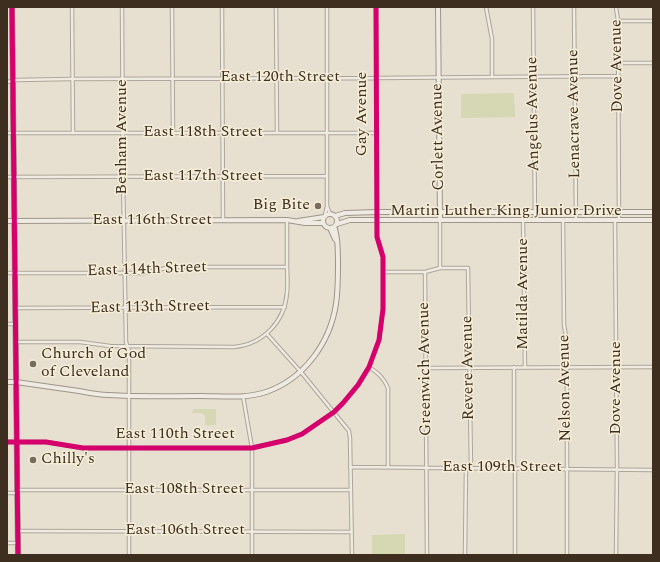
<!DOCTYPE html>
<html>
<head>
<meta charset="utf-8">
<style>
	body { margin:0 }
	#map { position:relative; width:660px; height:562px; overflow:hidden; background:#e7e0d1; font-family:Spectral,serif }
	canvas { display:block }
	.frame { position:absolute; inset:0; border:8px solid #3d2e20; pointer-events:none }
</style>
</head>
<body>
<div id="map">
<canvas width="660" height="562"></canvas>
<div class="frame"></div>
</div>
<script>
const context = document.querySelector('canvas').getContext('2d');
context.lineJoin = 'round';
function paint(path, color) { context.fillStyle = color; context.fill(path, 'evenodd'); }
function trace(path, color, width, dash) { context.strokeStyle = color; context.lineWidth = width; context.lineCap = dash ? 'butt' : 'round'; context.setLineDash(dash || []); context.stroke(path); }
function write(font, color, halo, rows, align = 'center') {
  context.font = font + ' Spectral,serif'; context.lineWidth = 3; context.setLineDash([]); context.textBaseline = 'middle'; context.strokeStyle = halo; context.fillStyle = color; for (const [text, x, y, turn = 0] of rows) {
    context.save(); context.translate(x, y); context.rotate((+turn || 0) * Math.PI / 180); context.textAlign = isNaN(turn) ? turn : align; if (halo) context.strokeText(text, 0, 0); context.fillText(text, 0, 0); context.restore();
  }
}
paint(new Path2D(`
	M514,93l1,24 -54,1v-24z
	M193,409h23v16h-11v-9l-3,-3h-10z
	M405,534v21h-33v-20z`), '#d6d7b3');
const street = new Path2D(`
	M72,7l1,126
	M122,7l1,170 3,165 3,9v204
	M172,7l1,125
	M222,7l1,213
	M276,7l1,126
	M486,7l6,32v38
	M533,7l2,213
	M574,7l2,213
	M616,7l2,14 1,199
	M618,21h35
	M619,63h34
	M7,82l10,-2 53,-1 306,-1 243,-2
	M7,133h369
	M7,177l320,-1
	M327,206l3,8
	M325,215l2,-9v-199
	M523,220l2,147
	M563,220l1,105 3,17v213
	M615,220l2,246 -1,89
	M440,268v-48
	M384,272h41l15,-4h28l3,200
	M425,272l2,283
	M7,273h137l27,-6h116
	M16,308l269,-1
	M7,324h9
	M267,334l34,38 48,59 1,7 2,117
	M16,342h64l30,4 124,1c30,-3 51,-26 53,-55 1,-9 0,-19 0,-28 0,-15 0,-29 0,-44
	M369,367c9,6 15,11 19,21v79
	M514,367v101
	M426,368l227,-1
	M243,396l9,52v107
	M7,442h39l37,6h169l35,-8 15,-6 32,-22 9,-9 15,-18 11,-18 10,-27 4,-31v-52l-6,-20 -1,-230
	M350,467l303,3
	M17,490h334
	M7,493h10
	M18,531l333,1
	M7,543h11
	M465,555l1,-87
	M515,555v-87`);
const secondary = new Path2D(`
	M12,7l6,548
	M438,7l2,213
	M323 221a7 7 0 1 1 14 0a7 7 0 1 1-14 0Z
	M335,216l10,-3 32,-1h276
	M7,221l280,-1 18,3h18
	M298,221l26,-4
	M337,224l13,-4h303
	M330,228l5,11 2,2
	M7,382h9c21,3 42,6 63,9 10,2 20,4 30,4 30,2 60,1 91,1 21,0 45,3 66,-4 38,-13 64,-49 70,-88 2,-13 4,-68 -2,-77`);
trace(street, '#ada599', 4.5);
trace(secondary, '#9c958a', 6);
trace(street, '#efebe3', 2.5);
trace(secondary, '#efebe3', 4);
trace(new Path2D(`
	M12,7l6,548
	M7,442h39l37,6h169l35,-8 15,-6 32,-22 9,-9 15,-18 11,-18 10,-27 4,-31v-52l-6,-20 -1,-230`), '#d6006c', 5);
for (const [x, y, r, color] of [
	[318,206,4,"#786c5e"],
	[33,364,4,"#786c5e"],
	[33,460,4,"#786c5e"]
]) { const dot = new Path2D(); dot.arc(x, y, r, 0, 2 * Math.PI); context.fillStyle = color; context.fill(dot); trace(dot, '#f7eed8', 1.5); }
write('16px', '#3d2e20', '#f7eed8', [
	["Dove Avenue",618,66,-91],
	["East 120th Street",280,78],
	["Gay Avenue",363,114,-90],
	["Angelus Avenue",534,114,-91],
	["Lenacrave Avenue",575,114,-91],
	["East 118th Street",203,133],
	["Benham Avenue",123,137,-90],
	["Corlett Avenue",439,137,-91],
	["East 117th Street",203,177],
	["Martin Luther King Junior Drive",506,212],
	["East 116th Street",152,221],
	["East 114th Street",147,270,-2],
	["Matilda Avenue",524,294,-90],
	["East 113th Street",150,308,-1],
	["Revere Avenue",469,368,-91],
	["Greenwich Avenue",426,369,-91],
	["Nelson Avenue",566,388,-91],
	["Dove Avenue",617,388,-90],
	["East 110th Street",175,435],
	["East 109th Street",502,468],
	["East 108th Street",184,490],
	["East 106th Street",185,531]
]);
write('16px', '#3d2e20', '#f7eed8', [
	["Big Bite",310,206,"right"],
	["Church of God",41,355],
	["of Cleveland",41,373],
	["Chilly's",41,460]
], 'left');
</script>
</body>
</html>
